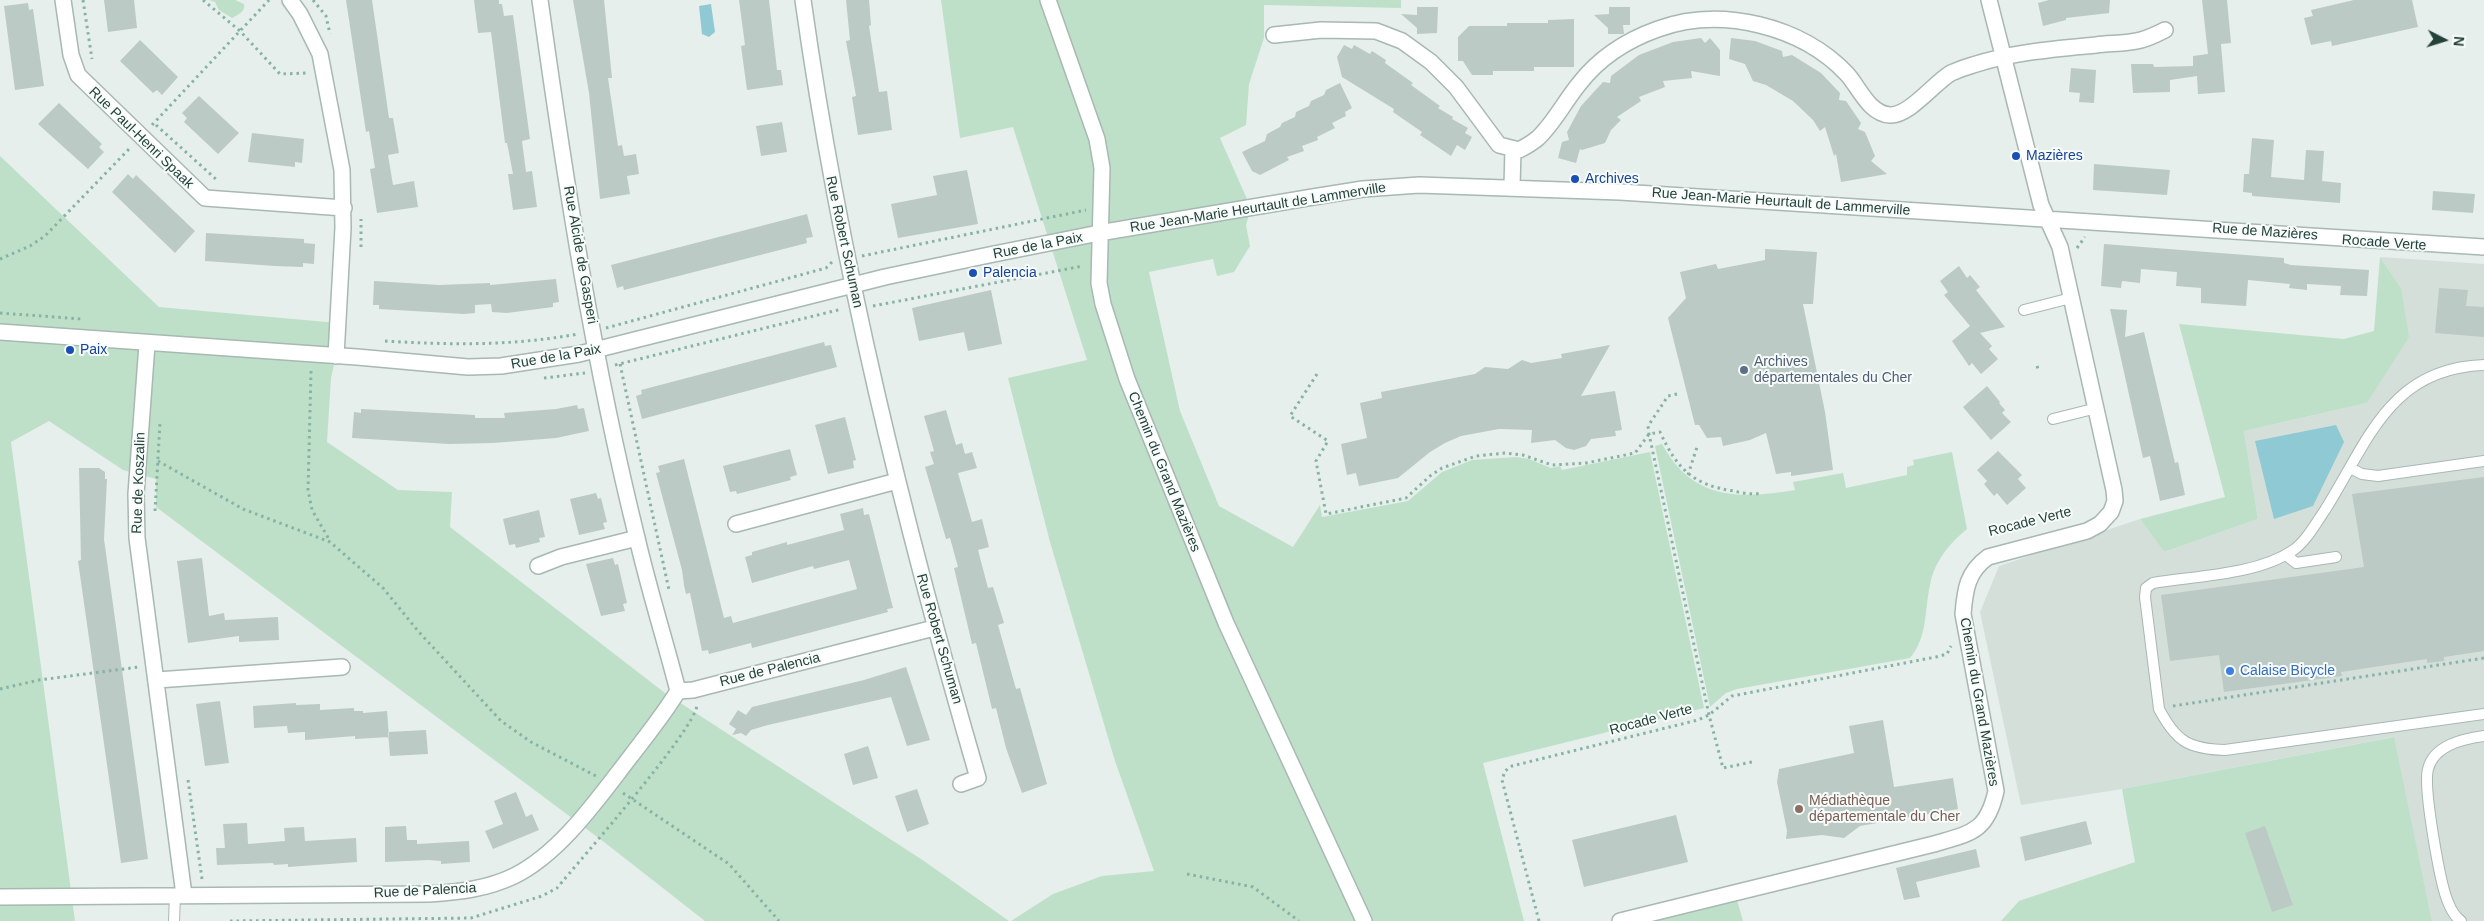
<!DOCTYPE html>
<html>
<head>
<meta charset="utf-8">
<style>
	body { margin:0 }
	#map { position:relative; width:2484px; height:921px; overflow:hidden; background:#e6efeb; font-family:Arial,sans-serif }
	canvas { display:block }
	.north { position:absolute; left:2419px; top:15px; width:50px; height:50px; -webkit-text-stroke:4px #f7fbf9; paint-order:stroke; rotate:95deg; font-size:14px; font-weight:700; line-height:20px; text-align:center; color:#24423a }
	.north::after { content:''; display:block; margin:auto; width:18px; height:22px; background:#24423a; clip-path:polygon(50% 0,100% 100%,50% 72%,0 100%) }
</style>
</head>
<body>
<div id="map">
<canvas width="2484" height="921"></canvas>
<div class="north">N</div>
</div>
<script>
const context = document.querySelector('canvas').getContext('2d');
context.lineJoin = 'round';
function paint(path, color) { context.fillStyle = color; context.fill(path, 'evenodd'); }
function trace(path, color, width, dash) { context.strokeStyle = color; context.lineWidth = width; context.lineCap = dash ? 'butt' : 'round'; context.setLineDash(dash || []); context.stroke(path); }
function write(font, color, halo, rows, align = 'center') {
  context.font = font + ' Arial,sans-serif'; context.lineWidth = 4; context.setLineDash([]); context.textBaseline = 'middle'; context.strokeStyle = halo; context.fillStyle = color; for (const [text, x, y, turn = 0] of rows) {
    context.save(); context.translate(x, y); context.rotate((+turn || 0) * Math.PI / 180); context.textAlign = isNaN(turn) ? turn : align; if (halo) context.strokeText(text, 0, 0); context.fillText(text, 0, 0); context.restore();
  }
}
paint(new Path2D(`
	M2380,257l104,7v657h-52l-39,-184 -271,52 -101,16 -41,-193 19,-46 141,-47 24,33 94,-33 -14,-88 123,-28 16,-29 18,-86z`), '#d4dfda');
paint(new Path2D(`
	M209,0h26l9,4c2,7 -6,11 -12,14l-13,-8 -4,-8z
	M941,0h460v8l-137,-3v33l-15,46 -3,41 -26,13 31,70 -5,17 4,21 -16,26 -17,4 -4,-17 -64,13 31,139 39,95 74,41 27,-42 2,12 86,-16 34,-29 30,-12 44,-3 13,2 22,9 9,-2 2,4 88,-18 54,256 -221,55 41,158h-513l42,-27 49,-18 52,-5 -39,-110 -65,-219 -42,-164 79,-18 -74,-233 -53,11z
	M0,156l159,151 179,16 -2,33 -5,22 -4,64 71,48 54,2 -2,35 215,166 259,168 85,60h-304l-101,-79 -448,-335v-28l-33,-9 -74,-49 -38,21 64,479h-75z
	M2380,257l21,31 8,49 -42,66 -123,28 14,88 -94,33 -24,-33 85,-22 -46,-173 165,15 30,-8z
	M1662,444c31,57 77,55 133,46l-2,-8 50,-9 3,15 61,-13v-8l7,-2 -1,-5 39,-8 15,77c-18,15 -33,33 -37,56 -6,27 -2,51 -20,73l-173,31 -11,4 -16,14 -55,-261z
	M2394,737l38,184h-431l18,-20 116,-39 -13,-73z
	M1735,893l8,28h-119z`), '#bfe0c8');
paint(new Path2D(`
	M711,4l4,28 -6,5 -7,-3 -3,-28z
	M2336,425l8,17 -31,64 -39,13 -19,-78z`), '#8ec9d4');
paint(new Path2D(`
	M104,0h30l3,28 -29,4z
	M346,0h26l17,118h4l6,35 -11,2 5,30 21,-4 4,26 -41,6 -7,-44 5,-1 -6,-37 -3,1z
	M474,0h25v4h3l2,12 9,-1 17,124 -8,2 4,31 6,-1 5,36 -24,3 -5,-36h5l-6,-31h-2l-14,-111 -13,1z
	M573,0h31l8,78h-4l10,68 4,-1 2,11 12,-2 3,20 -12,2 3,18 -30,5 -11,-106z
	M739,0h30l8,70h4l2,15 -36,5 -6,-44 4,-1z
	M846,0h23l2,25 -2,1 10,66 8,-1 5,39 -34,5 -6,-38 4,-1 -10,-55 4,-1z
	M2049,0h61l-1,13 -43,5v2l-23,6 -5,-23z
	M2202,0h25l4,43 -10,1 4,48 -27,2 -1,-18 -27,4v12l-37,1 -2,-29h22l1,3 39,-1v-10l15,-2z
	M2354,0h58l6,27 -86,19 -1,-5 -20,4 -7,-27 9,-2 -2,-6z
	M28,3l1,7 4,-1 11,77 -29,4 -11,-84z
	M1417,7h21l-1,26 -20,1v-6l-16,-14 16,1z
	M1609,7h21v18h-7l1,9h-16v-6l-14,-13 15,-1z
	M1574,19v48h-40v4h-41v4h-21l-9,-14h-5v-24l11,-11h38v-3h41v-3z
	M1701,38l4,5 5,-5 10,12v26l-29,-5 1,7 -29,3 2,6 -26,10 2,4 -24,16 4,3 -10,10 -6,13 -23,7 -2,-1 -4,14 -18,-5 4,-16 7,-2 -2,-8 14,-26 22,-24 7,1 1,-7 28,-21 34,-13z
	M1731,38l24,3 27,10 1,6 9,-2 29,18 19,20 -1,7 7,1 15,22 -3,6 7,3 10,24 -4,5 16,13 -46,8 -5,-28 -2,2 -9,-29 -5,4 -7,-11 -20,-19 -27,-16 -13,-4 -8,-17 -16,-5z
	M140,40l38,37 -16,18 -5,-5 -4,3 -33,-32z
	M1344,45l8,4 2,-4 16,9 2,-3 14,9 -1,3 28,20 -2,2 29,21 -2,2 15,9 -1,2 16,9 -3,5 7,4 -7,13 -8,-5 -6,11 -31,-21 2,-3 -29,-20 1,-3 -52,-32 -5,-20z
	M2071,68l25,2 -2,33 -15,-1 1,-9 -11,-1z
	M1340,83l12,25 -7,4 1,4 -14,7 3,5 -18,9 1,3 -16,6 2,5 -17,6 2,3 -29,15 -8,-4 -10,-19 23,-11 2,-7 13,-7 2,-4 13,-6 1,-5 13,-6 2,-5 13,-6 2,-5z
	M199,96l40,37 -21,21 -34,-32 3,-4 -5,-5z
	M59,103l43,41 -3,3 5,5 -16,17 -50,-45z
	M782,122l5,30 -26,4 -5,-30z
	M252,133l52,6 -2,24 -7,-1v5l-47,-5z
	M2252,138l22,2 -3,37 33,3 2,-30 18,1 -2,30 19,2 -1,20 -88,-7v-3l-9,-1 1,-18h5z
	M2094,164l76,6 -3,25 -74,-5z
	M967,170l11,54 -80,14 -7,-34 46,-9 -4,-19z
	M128,174l5,5 3,-4 59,56 -20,22 -63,-61z
	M2433,191l42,3 -2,19 -41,-3z
	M807,214l6,23 -7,1 1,5 -183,47 -1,-4 -6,2 -6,-23z
	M206,233l98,6v4l11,1 -1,20 -11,-1v4l-28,-1 -70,-5z
	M2104,244l180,14v5l7,2 78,5 -2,26 -27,-1 1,-9 -34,-2v6l-18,-2 1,-4 -42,-4 -2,26 -45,-3v-15l-25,-2 1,-14 -36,-3 -1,14 -18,-2 -1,7 -20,-2z
	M1765,249l52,3 -4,52h-10l22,108 8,58 -42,6v-4l-15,2 -10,-41 -16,7 -27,6 -2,-9 -14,1 -8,-13h-4l-27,-107 18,-20 -6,-26 36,-8 2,5 47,-9z
	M1959,266l8,12 3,-3 10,12 -4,3 29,37 -25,6 12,13 -3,3 9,10 -17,15 -9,-11 -3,3 -17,-25 18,-15 -26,-31 4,-3 -8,-11z
	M556,279l3,23 -6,1v4l-46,6 -15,-1 -1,-8 -16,1v8l-11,1 -85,-5v-4h-6l1,-24 65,4 51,-2v2z
	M2439,288l29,2 -2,16 18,1v30l-49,-4z
	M991,290l11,54 -34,7 -4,-19 -45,9 -7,-33z
	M2110,309l17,1 -2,27 19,-5 31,131 3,-1 7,33 -25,6 -10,-45 -7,2z
	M824,342l1,4 6,-1 6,22 -195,52 -6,-23 6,-2 -1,-4z
	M1610,345l-29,51 34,-5 7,39 -7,1 1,5 -25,3 -5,7 -12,4 -8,-2 -11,-8 -24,3 1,-13 -33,-1 -38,7 -16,7 -15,9 -32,26 -39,8 -3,-13 -9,2 -6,-31 26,-6 -7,-35 22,-5 -1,-6 94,-18 10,-7 23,2 14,-9 9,3 31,-5 -1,-4z
	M1987,386l13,16 -1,1 6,7 -3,3 9,9 -20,18 -28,-33z
	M577,405l1,4 6,-1 5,23 -33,7 -63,5 -44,1 -97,-6 2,-26 7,1v-4l114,6v3h30l-1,-5 52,-4z
	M946,410l10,35 6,-2 3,11 7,-2 5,16 -19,5 14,49 10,-3 7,28 -11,3 10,38 5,-1 11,36 -6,2 18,64 4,-1 27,96 -25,9 -16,-45 -10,-40 -4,1 -16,-66 -4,1 -18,-76 4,-1 -8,-29 -4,1 -21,-72 9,-3 -4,-12 4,-1 -10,-35z
	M845,417l11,43 -3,1 1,7 -26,6 -13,-49z
	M790,449l7,26 -7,2 1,3 -54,14 -1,-3 -6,1 -7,-26z
	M1998,451l24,24 -4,4 8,9 -19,17 -10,-12 -3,3 -10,-12 3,-3 -10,-11z
	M684,459l40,159 7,-2 2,7 124,-34 -8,-29 -35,9 -1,-3 -61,17 -7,-26 7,-2v-3l35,-10v3l57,-15 -4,-16 23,-6 1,7 5,-1 24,94 -6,1 1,3 -136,36 -1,-5 -42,11 -1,-4 -6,1 -12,-58 -4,1 -2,-9 -2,-15 -26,-97 4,-1 -2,-6z
	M79,468h20l6,4v7h2l-3,60 44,320 -27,4 -43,-302 3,-1z
	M2484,477v174l-40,6v4l-17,2v-4l-86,13 1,4 -118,16 -5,-37 -49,6 -9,-66 203,-28 -12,-73z
	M596,493l2,6 3,-1 6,24 -4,1 2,6 -26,6 -9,-36z
	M539,510l6,27 -6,1 1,4 -24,6 -1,-4 -6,1 -6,-26z
	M202,558l7,58 15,-3 1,7 53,-3 1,23 -40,2v-6l-51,7 -11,-82z
	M613,558l2,7 3,-1 9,39 -4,1 2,7 -24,5 -15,-52z
	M906,667l24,73 -23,6 -16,-49 -123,28 -17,5 -5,6 -5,-3 -9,2 4,-6 -7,-5 9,-14 8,5 6,-8 112,-27z
	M220,701l9,62 -24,3 -9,-62z
	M296,703v2l24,-1v6l34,-2v3h9v2l24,-2 2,26 -34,2v-3l-50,4v-8l-17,1 -1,-7 -33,2 -1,-22z
	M1883,720l11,67 59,-9 5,31 -98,17 -16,12 -22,-3 -36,4 1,-8 -10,-49 2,-13 75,-16 -5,-27z
	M426,730l2,24 -38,2 -2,-24z
	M868,746l10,32 -25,7 -9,-31z
	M917,789l12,35 -22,8 -12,-36z
	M516,792l10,25 6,-3 7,16 -46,19 -8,-18 18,-7 -9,-23z
	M1676,815l12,47 -104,25 -12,-47z
	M2086,821l6,23 -67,17 -5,-24z
	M247,823l1,21 37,-3 -1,-13 20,-1 1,14 51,-3 1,24 -69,5v-3l-14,1 -1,-2 -56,2 -1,-17h9l-2,-24z
	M406,826l1,14h10v4l52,-3 1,21 -29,2v-3l-12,-1 -44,2v-35z
	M2265,826l28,79 -21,7 -27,-79z
	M1976,849l4,18 -64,15 4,15 -16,3 -8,-32z`), '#bbcac4');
const service = new Path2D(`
	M2024,310l47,-12
	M2484,365c-95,3 -116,77 -159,145 -9,13 -19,32 -33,41 -36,24 -97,25 -139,32l-7,5 -1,9 14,112c17,32 29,40 66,41l259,-36
	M2053,419l44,-11
	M2350,468l12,6 16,2 106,-15
	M2286,555l10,8 40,-6
	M174,921l1,-26
	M2461,921c-7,-5 -10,-11 -13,-19 -8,-18 -25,-115 -20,-133 6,-24 35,-30 56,-33`);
const minor = new Path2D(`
	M63,0l8,55 7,20 127,123 139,10
	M290,0l10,14 20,40 22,116 1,58 -7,128
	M540,0c25,180 53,361 97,538 12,52 28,102 41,153
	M803,0c37,264 101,523 175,778l-17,6
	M1048,0l49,139 5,29 -3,115 4,21 24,75 99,244 138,298
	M1274,35l47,-5 55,1 26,10 29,21 25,25 43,58 20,5c6,-3 13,-7 19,-12 16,-15 27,-37 41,-54 20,-26 48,-44 79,-55 63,-23 144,-3 189,45 12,13 22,40 43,41 19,1 44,-32 61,-42 7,-3 15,-6 22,-8 40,-13 81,-16 123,-20 14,-2 30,-1 45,-5 8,-2 16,-6 24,-10
	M1512,187l1,-38
	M0,332l357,25 111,10 33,-1 78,-12 306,-77 104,-22 110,-22 214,-36 50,-8 56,-4 201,7 864,55
	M147,344l-11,150 1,44 47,357
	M736,524l161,-43
	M538,566l23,-9 76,-19
	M157,680l185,-13
	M0,897l429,-3c30,-2 58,-5 85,-18 47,-23 85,-79 117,-120 16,-21 33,-42 47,-65l15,-1 241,-62
	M1620,921l314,-77c37,-11 53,-12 62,-53l-33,-177c2,-24 4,-42 25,-57l99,-26 13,-7 11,-12 4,-11 -1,-11 -54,-243 -19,-42 -52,-205`);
trace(service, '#a8b8b2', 12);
trace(minor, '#a8b8b2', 18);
trace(new Path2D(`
	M83,0l9,59
	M203,0l37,31 40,43 28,-1
	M313,0l13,16 4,18
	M152,125l117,-125
	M156,125l62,56
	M361,247v-28
	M2077,248l8,-11
	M862,256l224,-46
	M0,259l30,-13 15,-10 86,-89
	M873,306l210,-40
	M0,313l82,6
	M606,328l220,-60 6,-6
	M385,341c67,4 127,5 193,-7
	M620,364l49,226
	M615,365l227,-56
	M2037,366l2,6
	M311,371l-3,119 4,20 18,31
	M1317,374l-27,42 38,25 -12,20 10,53 80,-16 24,-22 12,-8 34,-12 29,-3 18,2 29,10 34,-2 49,-10 14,-19 11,-2c17,37 33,53 74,59 8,2 18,4 27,2
	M544,378l41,-5
	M1677,394l-9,2 -20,30 1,8 60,281 14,53 29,-6
	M158,461l85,48 87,33 53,46 35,43 83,90 30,21 65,34
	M1688,475l9,-28
	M155,511l5,-89
	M0,689l39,-9 100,-13
	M2173,706l311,-48
	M188,780l14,99
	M623,793l106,71 50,57
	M1187,874l66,13 46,34
	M230,921l241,-3 71,-22 15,-8c23,-28 138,-158 140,-183
	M1539,921l-37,-141 3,-9 7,-5 186,-46 11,-5 23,-19 204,-39 11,-3 4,-8`), '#86b3a5', 3, [2.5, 4]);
trace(service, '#fff', 10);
trace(minor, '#fff', 15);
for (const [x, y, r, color] of [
	[2016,156,5,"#1a4fb4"],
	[1575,179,5,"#1a4fb4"],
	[973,273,5,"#1a4fb4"],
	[70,350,5,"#1a4fb4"],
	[1744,370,5,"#5c6f8a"],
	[2230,671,5,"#3f7fe0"],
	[1799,809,5,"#8d6e63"]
]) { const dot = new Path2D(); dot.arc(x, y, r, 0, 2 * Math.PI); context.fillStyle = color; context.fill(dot); trace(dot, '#f7fbf9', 2); }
write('14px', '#24423a', '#f7fbf9', [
	["Rue Paul-Henri Spaak",141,138,44],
	["Rue Jean-Marie Heurtault de Lammerville",1781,202,4],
	["Rue Jean-Marie Heurtault de Lammerville",1258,208,-9],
	["Rue de Mazières",2265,232,4],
	["Rue Robert Schuman",844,242,78],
	["Rocade Verte",2384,243,4],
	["Rue de la Paix",1038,246,-11],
	["Rue Alcide de Gasperi",580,255,80],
	["Rue de la Paix",556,357,-10],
	["Chemin du Grand Mazières",1164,472,68],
	["Rue de Koszalin",139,483,-88],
	["Rocade Verte",2030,522,-14],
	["Rue Robert Schuman",939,639,74],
	["Rue de Palencia",770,670,-14],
	["Chemin du Grand Mazières",1979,702,80],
	["Rocade Verte",1651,720,-15],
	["Rue de Palencia",425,891,-3]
]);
write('14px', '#164399', '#f7fbf9', [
	["Mazières",2026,156],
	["Archives",1585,179],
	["Palencia",983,273],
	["Paix",80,350]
], 'left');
write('14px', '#4e5e75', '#f7fbf9', [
	["Archives",1754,362],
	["départementales du Cher",1754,378]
], 'left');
write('14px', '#366cbe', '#f7fbf9', [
	["Calaise Bicycle",2240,671]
], 'left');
write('14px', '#785e54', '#f7fbf9', [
	["Médiathèque",1809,801],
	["départementale du Cher",1809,817]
], 'left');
</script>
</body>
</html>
